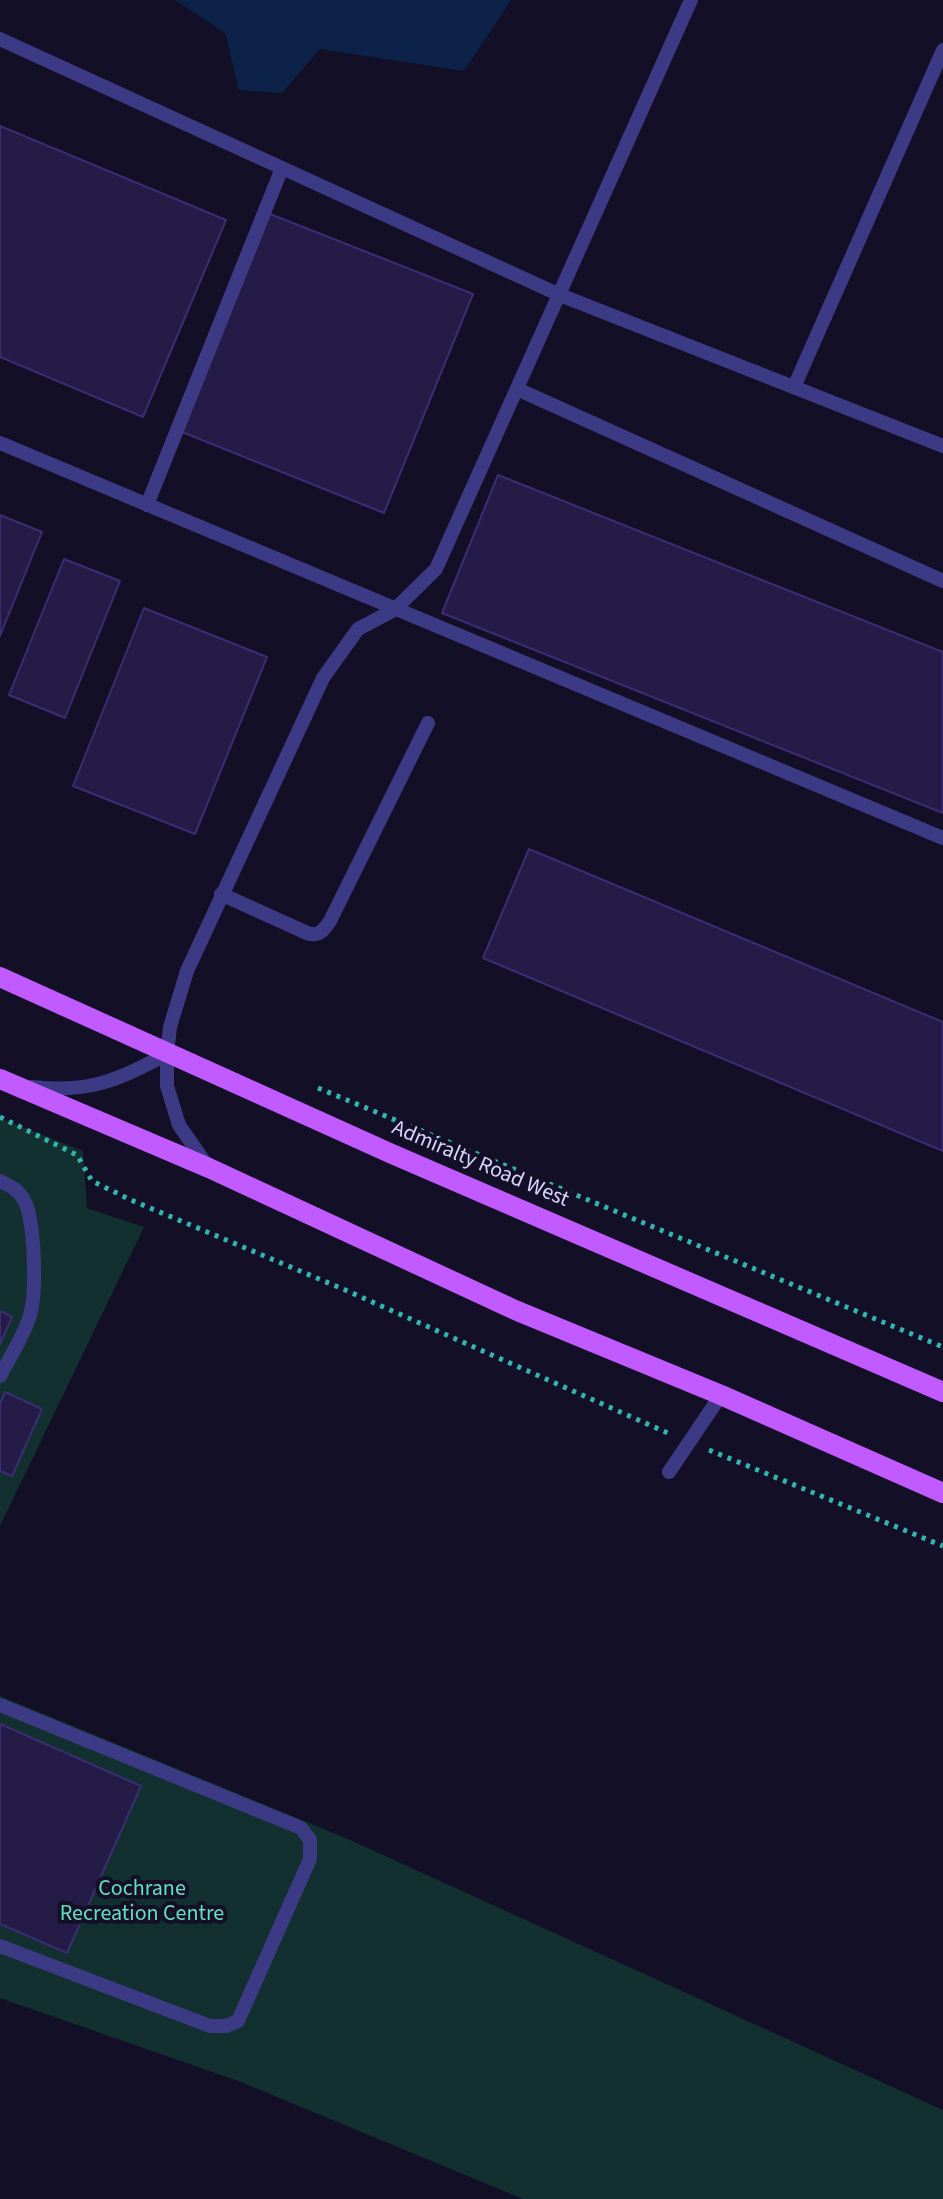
<!DOCTYPE html>
<html>
<head>
<meta charset="utf-8">
<style>
	body { margin:0 }
	canvas { display:block; background:#130f26 }
</style>
</head>
<body>
<canvas width="943" height="2199"></canvas>
<script>
const context = document.querySelector('canvas').getContext('2d');
context.lineJoin = 'round';
function paint(path, color) { context.fillStyle = color; context.fill(path, 'evenodd'); }
function trace(path, color, width, dash) { context.strokeStyle = color; context.lineWidth = width; context.lineCap = dash ? 'butt' : 'round'; context.setLineDash(dash || []); context.stroke(path); }
function write(font, color, halo, rows, align = 'center') {
  context.font = font + ' "Source Sans 3",sans-serif'; context.lineWidth = 8; context.setLineDash([]); context.textBaseline = 'middle'; context.strokeStyle = halo; context.fillStyle = color; for (const [text, x, y, turn = 0] of rows) {
    context.save(); context.translate(x, y); context.rotate((+turn || 0) * Math.PI / 180); context.textAlign = isNaN(turn) ? turn : align; if (halo) context.strokeText(text, 0, 0); context.fillText(text, 0, 0); context.restore();
  }
}
paint(new Path2D(`
	M0,1118l83,33 4,57 57,19 -144,299z
	M0,1696l348,143 595,271v89h-420l-282,-117 -241,-84z`), '#12302f');
paint(new Path2D(`
	M175,0h336l-47,71 -144,-22 -38,44 -43,-3 -14,-57z`), '#0c2248');
const building = new Path2D(`
	M0,126l226,94 -83,197 -143,-60z
	M270,214l203,80 -89,219 -202,-81z
	M498,475l445,177v161l-501,-200z
	M0,515l42,17 -42,104z
	M64,559l56,22 -55,137 -56,-23z
	M144,608l123,49 -72,177 -122,-48z
	M529,849l414,173v129l-460,-193z
	M0,1311l12,6 -12,27z
	M5,1392l37,17 -30,67 -12,-5v-67z
	M0,1724l141,62 -74,167 -67,-29z`);
paint(building, '#241b47');
trace(building, '#3b2d73', 2);
trace(new Path2D(`
	M318,1088l625,259
	M0,1117l77,38 15,26 39,19 212,89 327,145
	M709,1450l234,96`), '#2fb8b0', 5, [4, 6]);
trace(new Path2D(`
	M0,39l560,256 383,151
	M794,387l149,-337
	M517,389l426,192
	M0,443l943,395
	M147,505l135,-337
	M221,894l86,39c12,4 17,-3 23,-12l98,-198
	M31,1087c59,6 85,-6 136,-33
	M206,1164l-27,-39 -12,-39v-32l3,-27 17,-56 136,-293 35,-49 36,-19 42,-41 255,-569
	M0,1181c10,5 18,8 24,19 11,20 13,92 6,115 -6,21 -20,42 -30,61
	M669,1472l52,-77
	M0,1705l301,123 9,12v19l-72,162 -12,5h-16l-210,-80`), '#3d3a85', 14);
trace(new Path2D(`
	M0,977l392,177 551,238
	M0,1079l209,89 306,142 206,85 222,98`), '#c25bff', 20);
write('22px', '#d9d4ff', '#130f26', [
	["Admiralty Road West",480,1165,23]
]);
write('22px', '#5fe0c0', '#130f26', [
	["Cochrane",142,1890],
	["Recreation Centre",142,1915]
]);
</script>
</body>
</html>
